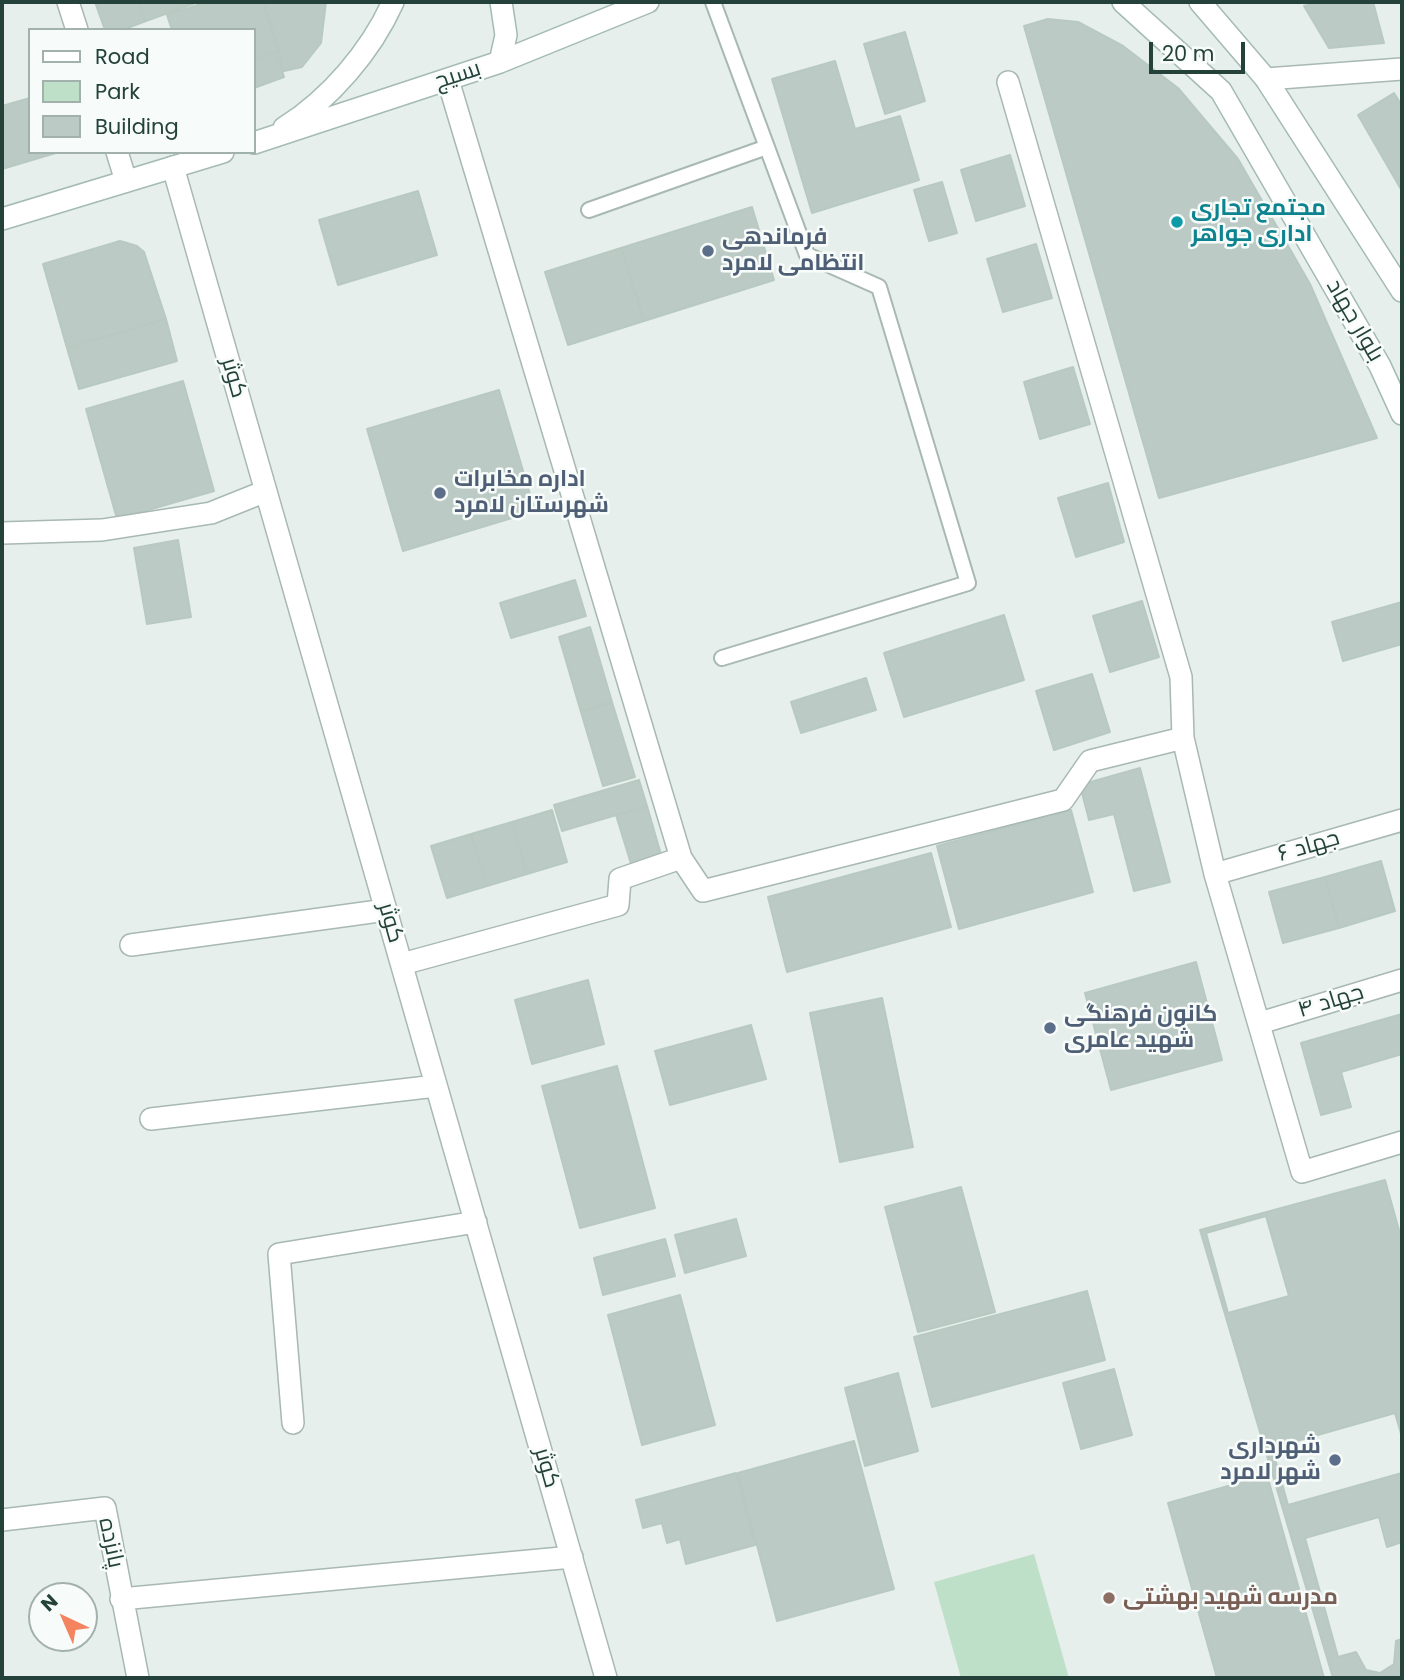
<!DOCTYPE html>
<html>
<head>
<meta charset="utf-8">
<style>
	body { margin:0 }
	#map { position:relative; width:1404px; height:1680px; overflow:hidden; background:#e6efeb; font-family:Poppins,sans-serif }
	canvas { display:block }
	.frame { position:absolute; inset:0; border:4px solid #24423a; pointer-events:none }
	.legend { position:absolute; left:28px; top:28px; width:228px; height:126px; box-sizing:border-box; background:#f7fbf9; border:2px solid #a3b1ad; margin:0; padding:9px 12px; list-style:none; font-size:21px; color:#24423a }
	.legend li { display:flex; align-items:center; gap:14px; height:35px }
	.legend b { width:35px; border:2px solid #a3b1ad }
	.north { position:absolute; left:28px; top:1582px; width:70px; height:70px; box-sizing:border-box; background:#f7fbf9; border:2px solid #a3b1ad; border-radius:50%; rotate:316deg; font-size:19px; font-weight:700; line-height:28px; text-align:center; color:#24423a }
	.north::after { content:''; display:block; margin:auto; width:24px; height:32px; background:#f4845f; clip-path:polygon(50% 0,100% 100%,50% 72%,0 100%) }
	.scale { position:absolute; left:1149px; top:42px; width:96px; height:32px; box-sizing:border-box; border:4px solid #24423a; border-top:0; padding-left:9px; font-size:21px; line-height:24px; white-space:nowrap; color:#24423a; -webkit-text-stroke:5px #f7fbf9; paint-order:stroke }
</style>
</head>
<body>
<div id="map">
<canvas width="1404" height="1680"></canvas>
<div class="frame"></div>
<ul class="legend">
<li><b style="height:9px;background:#fff"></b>Road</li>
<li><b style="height:19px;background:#bfe0c8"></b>Park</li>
<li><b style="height:19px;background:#bbcac4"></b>Building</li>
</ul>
<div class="north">N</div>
<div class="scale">20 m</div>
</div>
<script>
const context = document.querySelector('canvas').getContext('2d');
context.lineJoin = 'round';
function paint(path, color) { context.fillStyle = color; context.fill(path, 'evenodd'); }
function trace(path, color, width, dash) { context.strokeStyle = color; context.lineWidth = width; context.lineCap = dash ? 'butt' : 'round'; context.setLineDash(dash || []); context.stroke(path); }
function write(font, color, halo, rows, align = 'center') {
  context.font = font + ' Poppins,Cairo,sans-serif'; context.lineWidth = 5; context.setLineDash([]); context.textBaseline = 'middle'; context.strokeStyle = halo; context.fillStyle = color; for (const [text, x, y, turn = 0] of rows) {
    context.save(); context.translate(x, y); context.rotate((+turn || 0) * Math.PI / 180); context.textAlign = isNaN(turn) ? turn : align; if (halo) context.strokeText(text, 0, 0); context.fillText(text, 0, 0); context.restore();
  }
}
paint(new Path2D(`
	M1034,1554l35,124h-108l-27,-96z`), '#bfe0c8');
const building = new Path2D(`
	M95,2h44l7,19 -24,9h-17z
	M139,2h59l-52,19z
	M207,2h56l16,49 -25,8v-29h-82l-5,-15z
	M263,2h63l-5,41 -19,24 -18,4z
	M1319,2h54l11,41 -55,5 -25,-42z
	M1048,19l30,3 45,24 55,42 60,71 72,125 67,154 -218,60 -135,-472z
	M905,32l20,69 -40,13 -21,-70z
	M276,52l8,25 -30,11v-29z
	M835,61l20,68 45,-13 19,64 -107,33 -40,-134z
	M1394,93l8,13v85l-44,-76z
	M30,98v54h29l-57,17v-63z
	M1010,155l15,51 -49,15 -15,-51z
	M942,182l15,51 -28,8 -15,-51z
	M418,191l19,64 -99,30 -19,-65z
	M752,207l22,73 -130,41 -23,-73z
	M120,241l17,5 7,6 22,67 -99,29 -24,-84z
	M1036,244l16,54 -49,14 -16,-53z
	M621,248l23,73 -76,24 -23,-73z
	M166,319l11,42 -98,28 -12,-41z
	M1073,367l17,57 -50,15 -16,-57z
	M183,381l31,110 -97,28 -31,-110z
	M499,390l36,121 -132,40 -36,-122z
	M1108,483l16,59 -48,15 -18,-59z
	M178,540l13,77 -44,7 -13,-76z
	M575,580l11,36 -75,22 -11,-35z
	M1142,601l17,56 -49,15 -17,-56z
	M1402,602v42l-59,17 -11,-39z
	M1004,615l20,65 -120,37 -20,-64z
	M590,627l22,75 -31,10 -22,-75z
	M1092,674l18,58 -56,18 -18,-59z
	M866,678l10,32 -75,23 -10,-31z
	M612,702l23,75 -32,9 -22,-74z
	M1140,768l30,114 -36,9 -20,-77 -25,6 -9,-35z
	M639,780l8,26 -85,25 -8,-26z
	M647,806l15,52 -30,9 -16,-52z
	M552,810l15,52 -40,12 -15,-52z
	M1071,810l22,82 -134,37 -22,-83z
	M512,822l15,52 -40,12 -16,-52z
	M471,834l16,52 -40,12 -16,-52z
	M931,853l20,74 -164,45 -19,-75z
	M1381,861l14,50 -56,17 -14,-51z
	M1325,877l14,51 -56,15 -14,-51z
	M1196,962l26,98 -111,30 -26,-97z
	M588,980l16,64 -72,20 -17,-64z
	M882,998l31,149 -73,15 -30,-149z
	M1402,1014v40l-61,18 10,35 -30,8 -20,-72z
	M751,1025l15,54 -96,26 -15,-54z
	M617,1066l38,142 -75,20 -38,-142z
	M1385,1180l17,61v437h-69l-133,-448z
	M961,1187l34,125 -77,20 -33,-125z
	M1266,1216l23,80 -61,17 -22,-80z
	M736,1219l10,37 -61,17 -10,-38z
	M665,1239l10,37 -72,19 -9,-37z
	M1087,1291l18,69 -173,47 -18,-70z
	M680,1295l35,130 -73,20 -34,-130z
	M1114,1369l18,66 -51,14 -18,-66z
	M898,1373l20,78 -53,15 -20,-78z
	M1395,1413l7,24v36l-114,32 -16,-57z
	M854,1441l40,148 -117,32 -39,-148z
	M736,1473l19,72 -69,19 -6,-25 -13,4 -5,-20 -19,5 -7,-28z
	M1267,1475l57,203h-107l-49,-175z
	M1379,1517l8,30 15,-5v97l-6,2 -2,23 -14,9 -14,-3 -10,-18 -18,5 -33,-119z`);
paint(building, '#bbcac4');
trace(building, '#b8c9c2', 2);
const lane = new Path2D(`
	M713,2l94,253 72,32 89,296 -246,75
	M589,210l178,-63`);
const street = new Path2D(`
	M68,2l9,28
	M1266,79l136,-10
	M448,80l233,778
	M1008,82l173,595 2,61 32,136 87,298 100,-30
	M117,152l9,29
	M173,167l433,1511
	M2,533l100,-3 109,-17 55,-22
	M1215,874l187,-54
	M131,945l255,-35
	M402,964l216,-59 2,-26 61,-21 22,33 360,-91 27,-39 93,-23
	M1260,1023l142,-43
	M151,1119l285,-33
	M293,1423l-14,-169 197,-32
	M2,1520l103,-12 33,170
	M121,1599l451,-42`);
const secondary = new Path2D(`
	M1123,2l98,89 159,275 22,48
	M1200,2l66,77 136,212
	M500,62l6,-27 -5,-33
	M284,128c46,-29 87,-77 109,-126
	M254,143l246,-81 148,-60
	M2,219l221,-67`);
trace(lane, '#a8b8b2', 18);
trace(street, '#a8b8b2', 24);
trace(secondary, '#a4bbb3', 24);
trace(lane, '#fff', 14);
trace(street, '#fff', 21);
trace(secondary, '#fff', 21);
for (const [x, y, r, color] of [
	[1177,222,7,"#0f9aa8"],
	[708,251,7,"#5c6f8a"],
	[440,493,7,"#5c6f8a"],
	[1050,1028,7,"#5c6f8a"],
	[1335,1460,7,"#5c6f8a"],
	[1109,1598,7,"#8d6e63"]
]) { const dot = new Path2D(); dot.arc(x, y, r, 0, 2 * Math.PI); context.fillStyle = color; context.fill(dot); trace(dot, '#f7fbf9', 2.5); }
write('23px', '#24423a', '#f7fbf9', [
	["بسیج",458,76,-18],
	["بلوار جهاد",1354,321,60],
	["کوثر",233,378,74],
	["جهاد ۶",1309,847,-16],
	["کوثر",390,923,74],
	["جهاد ۴",1331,1002,-17],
	["کوثر",546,1468,74],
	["پانزده",110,1543,78]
]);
write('bold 23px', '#0d838f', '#f7fbf9', [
	["مجتمع تجاری",1191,209],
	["اداری جواهر",1191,235]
], 'left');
write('bold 23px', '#4e5e75', '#f7fbf9', [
	["فرماندهی",722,238],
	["انتظامی لامرد",722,264],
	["اداره مخابرات",454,480],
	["شهرستان لامرد",454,506],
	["کانون فرهنگی",1064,1015],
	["شهید عامری",1064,1041],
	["شهرداری",1321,1447,"right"],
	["شهر لامرد",1321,1473,"right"]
], 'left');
write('bold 23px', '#785e54', '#f7fbf9', [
	["مدرسه شهید بهشتی",1123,1598]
], 'left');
</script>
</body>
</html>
